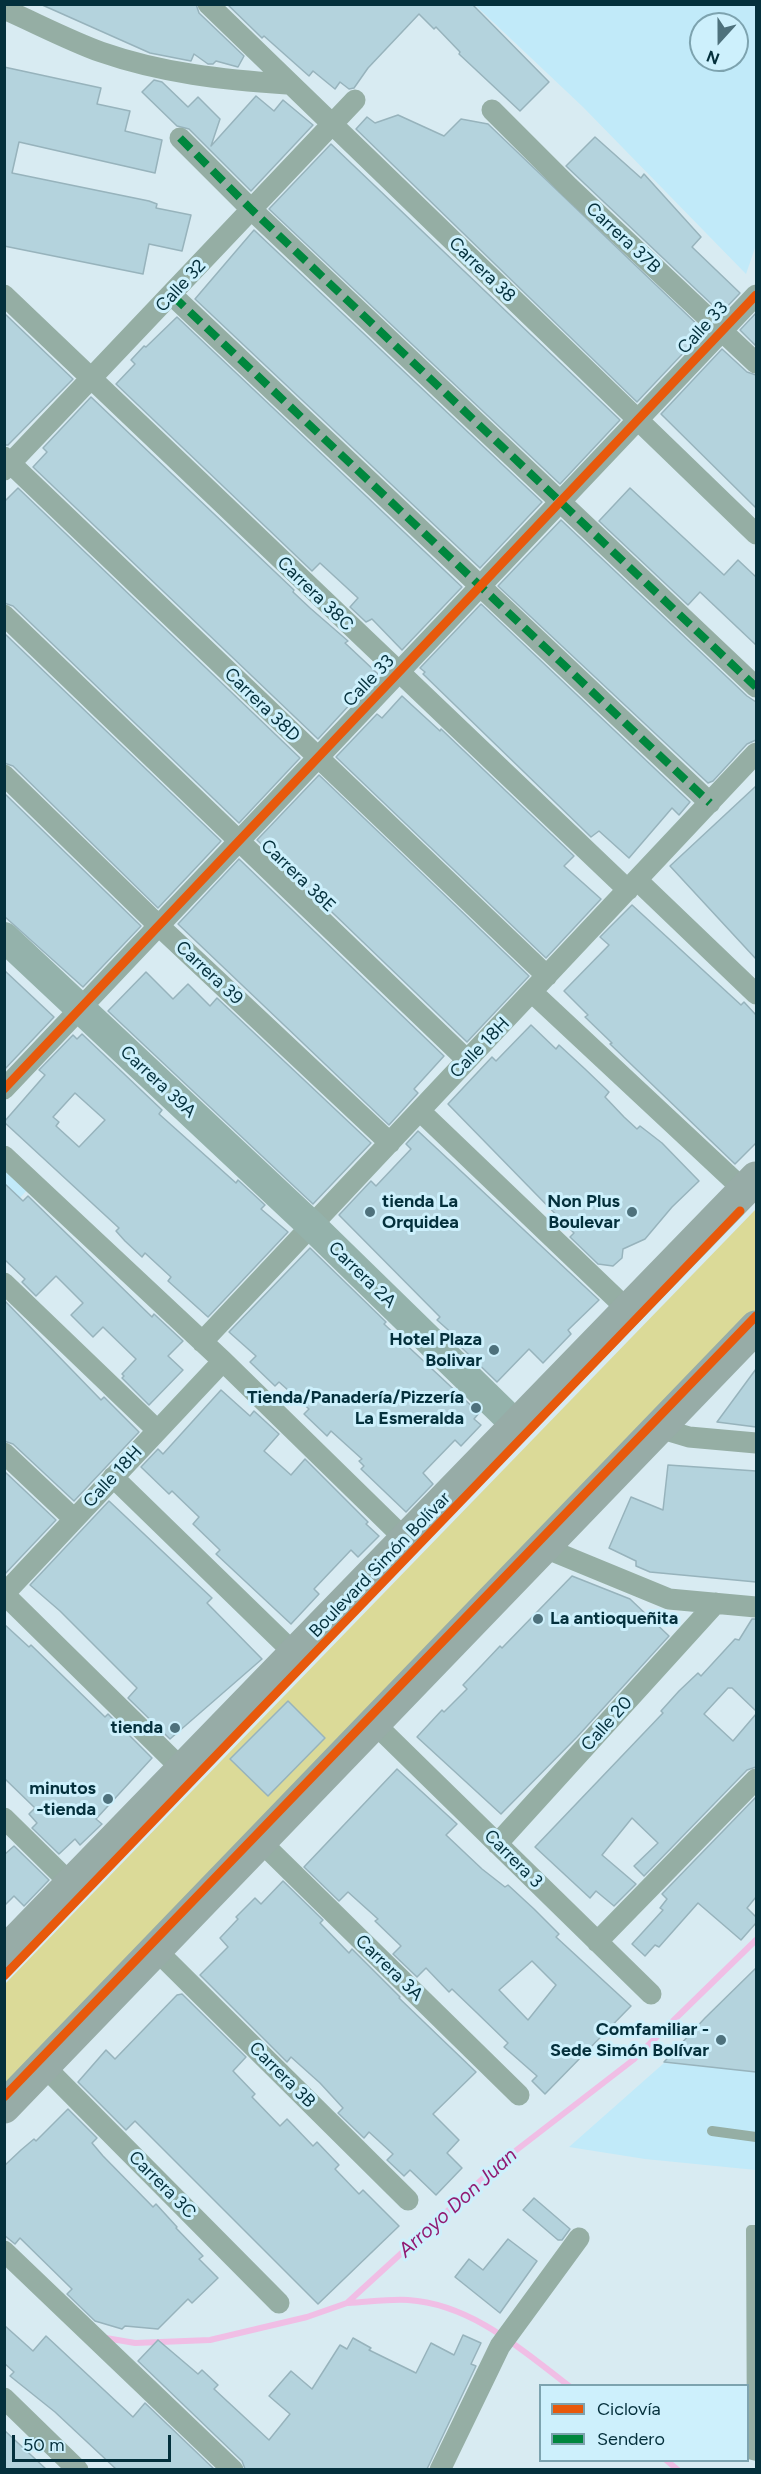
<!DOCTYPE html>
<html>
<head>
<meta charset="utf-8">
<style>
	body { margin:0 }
	#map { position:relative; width:761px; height:2474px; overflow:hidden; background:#d8ebf2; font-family:Figtree,sans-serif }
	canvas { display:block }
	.frame { position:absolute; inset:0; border:6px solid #04303c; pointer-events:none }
	.legend { position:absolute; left:539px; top:2384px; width:210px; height:78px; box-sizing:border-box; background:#cdf0fc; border:2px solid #7da3af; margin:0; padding:8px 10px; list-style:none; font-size:18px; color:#04303c }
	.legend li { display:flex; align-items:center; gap:12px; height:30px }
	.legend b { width:30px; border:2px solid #7da3af }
	.north { position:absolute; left:689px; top:12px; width:60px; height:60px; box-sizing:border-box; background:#cdf0fc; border:2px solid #7da3af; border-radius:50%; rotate:201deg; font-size:16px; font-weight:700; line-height:24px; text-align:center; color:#04303c }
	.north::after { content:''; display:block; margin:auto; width:21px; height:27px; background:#4e717c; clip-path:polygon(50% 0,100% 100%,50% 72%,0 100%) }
	.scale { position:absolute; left:12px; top:2435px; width:159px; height:27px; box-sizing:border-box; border:3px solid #04303c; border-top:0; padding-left:8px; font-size:18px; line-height:21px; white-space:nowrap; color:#04303c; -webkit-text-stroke:4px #cdf0fc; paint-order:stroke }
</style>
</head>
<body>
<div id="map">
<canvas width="761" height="2474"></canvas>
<div class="frame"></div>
<ul class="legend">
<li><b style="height:8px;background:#e8590c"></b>Ciclovía</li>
<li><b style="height:8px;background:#00873e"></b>Sendero</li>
</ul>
<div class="north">N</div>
<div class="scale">50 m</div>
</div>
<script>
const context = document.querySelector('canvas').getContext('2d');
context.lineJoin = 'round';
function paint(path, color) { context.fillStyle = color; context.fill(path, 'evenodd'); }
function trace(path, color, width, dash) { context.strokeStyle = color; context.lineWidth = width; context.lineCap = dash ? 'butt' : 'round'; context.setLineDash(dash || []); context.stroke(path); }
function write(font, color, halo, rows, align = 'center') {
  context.font = font + ' Figtree,sans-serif'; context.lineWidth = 6; context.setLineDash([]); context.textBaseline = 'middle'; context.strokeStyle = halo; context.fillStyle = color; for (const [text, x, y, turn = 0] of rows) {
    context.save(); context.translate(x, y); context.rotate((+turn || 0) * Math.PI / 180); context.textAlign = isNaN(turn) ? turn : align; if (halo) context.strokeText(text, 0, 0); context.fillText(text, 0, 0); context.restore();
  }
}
paint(new Path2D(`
	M475,5h281v240l-10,29 -163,-167zM701,24h36v36h-36z
	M4,1164l25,24 -24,26h-1z
	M664,2063l92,8v99l-111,-11 -76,-12z`), '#c1eaf9');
paint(new Path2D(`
	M756,1209v101l-497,523 -254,258 -1,-106z`), '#dbda98');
trace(new Path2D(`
	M348,2303c20,-1 40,-4 60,-3 63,4 113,49 161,86
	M106,2338l29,5 75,-3 97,-23 40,-14 154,-141 132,-102 123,-120
	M666,2460l12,10`), '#f0bee5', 6);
const building = new Path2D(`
	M40,4h156l3,9 45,43 -6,11 -22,-6 -3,3h-5l-14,-10 -3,7 -41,-8z
	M227,4h245l77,78 -29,29 -61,-57 1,-2 -24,-25 -2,2 -15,-15 -51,54 -14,20 -5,1 -9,-7 -5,7 -22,-18 -4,5 -45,-40 -2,2z
	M4,67l97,21 -4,16 33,7 -5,20 37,9 -7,33 -136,-31 -7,31 137,28 8,3 -1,4 35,7 -9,36 -33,-7 -6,30 -139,-28z
	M154,80l8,2 26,25 10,-10 22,22 -9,27 45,-50 18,15 9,-11 30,25 -62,66 -62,-62 -12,-3 -35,-34z
	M398,115l46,21 17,-17 27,5 216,207 -67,71 -281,-273 11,-12 8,6z
	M595,137l46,41 3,-4 57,63 -9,10 48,46 -19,20 -155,-147z
	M331,144l289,276 -60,64 -291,-275z
	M254,230l288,272 -62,66 -285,-269z
	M4,313l69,66 -65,66h-4z
	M756,313v33l-16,-16z
	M177,317l285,270 -60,63 -30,-31 -6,3 -16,-15 8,-9 -38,-35 -8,8 -196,-187 19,-20 -4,-4 13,-14 2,1z
	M722,349l25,23 9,3v133l-95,-94z
	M91,397l203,193 -1,2 17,16 38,33 -3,2 33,31 -60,65 -285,-272 14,-15 -4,-4z
	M18,488l282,270 -61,65 -226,-217 -9,-3v-101z
	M630,488l94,87 14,-15 18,17v68l-56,-53 -12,13 -89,-84z
	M561,520l186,176 9,6v38l-9,4 -34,37 -5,2 -210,-197z
	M481,604l209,198 -11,13 -7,-7 -43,50 -30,-27 -8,6 -168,-163 2,-2 -5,-4z
	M4,633l217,208 -63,67 -145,-142 -9,-3z
	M402,696l38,35 1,-2 133,127 -10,10 37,33 -55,59 -210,-201 41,-43 5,4z
	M319,775l210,201 -62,66 -210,-202z
	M756,786v173l-86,-93z
	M4,793l137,133 -58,61 -79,-71z
	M239,859l205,197 -30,33 4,4 -29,32 -211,-201z
	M632,905l109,100 3,-3 12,13v128l-21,21 -125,-120 2,-1 -27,-26 3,-2 -24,-24 45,-46 -9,-8z
	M4,970l50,47 -50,53z
	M146,972l27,27 15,-15 22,22 7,-8 154,145 -58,61 -205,-193z
	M531,1025l25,24 3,-4 26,24 24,23 -4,5 19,20 13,12 3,-3 22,17 37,38 -27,26 -27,32 -22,10 -1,9 -9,8 -15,-2 -28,-27 4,-4 -126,-129 44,-47 4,4z
	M82,1034l80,76 -3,4 77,69 2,-3 27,25 -4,4 27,23 -80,85 -40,-36 3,-4 -26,-24 -3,4 -17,-16 -9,-10 3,-3 -115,-106 41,-47 -6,-5 34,-35 4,4zM75,1093l30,27 -26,27 -23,-21 3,-4 -6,-5z
	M418,1131l181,169 -31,30 3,4 -28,29 -14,-14 -32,33 -35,-34 3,-3 -28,-25 3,-3 -101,-102 32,-34 5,5 35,-37 -5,-5z
	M4,1183l19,18 5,-5 124,121 2,-3 29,27 -15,15 15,14 -34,35 -27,-27 2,-2 -2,-2 14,-15 -33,-32 -10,10 -22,-22 12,-12 -27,-27 -20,20 -14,-14 3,-3 -21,-20z
	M310,1248l76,74 -2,2 95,89 -5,6 7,6 -20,21 -6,-6 -32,33 10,11 -27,28 -45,-43 3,-3 -5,-5 3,-2 -31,-28 -4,5 -23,-22 5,-5 -30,-27 -4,4 -25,-24 6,-6 -27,-24z
	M5,1301l96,99 3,-3 35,35 -65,69 -61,-57 -9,-3z
	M756,1369v58l-39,-5z
	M221,1390l29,26 4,-5 25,23 -15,17 27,24 14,-16 63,63 -2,2 13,12 -21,21 -7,-7 -37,39 5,5 -28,30 -75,-70 4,-4 -27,-26 6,-7 -27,-26 -3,3 -28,-27 17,-18 5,5z
	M668,1465l88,6v111l-106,-10 -14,-6v-5l-27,-13 22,-51 32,13z
	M4,1471l52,49 -52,55z
	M109,1501l103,97 -5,5 55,56 -92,80 -42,-41 9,-10 -77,-77 -30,-26z
	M572,1576l58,23 39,37 -92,101 -76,77 -84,-77 25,-27 2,2 23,-23 -4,-4 20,-21 17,-18 2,2z
	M752,1619h4v92l-24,-23h-4l-24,26 29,27 23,-27v53l-9,3 -103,106 -10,-10 24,-23 -26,-25 -30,37 34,29 -22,22 -18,-15 -6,7 -55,-51 128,-134 -2,-2 18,-20 19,-18 3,3 34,-37 4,1z
	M4,1624l25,23 2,-2 74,72 3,-3 44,44 -56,61 6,5 -22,21 -5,-6 -16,15 -27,-26 5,-5 -8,-9 6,-6 -31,-30z
	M288,1701l37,37 -57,58 -38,-37z
	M397,1769l60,55 -11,11 36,34 23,18 3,-2 26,24 25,25 -3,3 75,69 -86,88 -13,-13 5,-5 -33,-29 4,-4 -32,-31 -24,-23 -3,3 -23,-24 -9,9 -24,-23 8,-8 -26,-25 3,-2 -30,-27 -9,9 -35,-34zM532,1961l24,24 -28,35 -29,-30z
	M756,1797v100l-9,11 9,9v6l-15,17 -43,-37 -39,44 -4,-2 -10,11 -13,-12 31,-34 -3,-2 7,-9 -5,-5z
	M14,1846l35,34 -25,26 -10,-10 -10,10v-51z
	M283,1881l40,39 -3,3 29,30 3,-4 48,48 -1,1 77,74 -43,42 26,26 -12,13 15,15 -26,27 -26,-25 -6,6 -17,-16 6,-6 -24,-22 -5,6 -26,-25 5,-5 -23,-25 -29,-26 -4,5 -87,-87 28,-28 -8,-9 18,-19 -2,-2 19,-19 6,6z
	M756,1968v104l-92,-10 41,-44z
	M182,1994l64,63 -13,14 22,23 -3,3 28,29 7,-7 26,27 4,-4 22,23 -4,4 24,25 4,-4 36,36 -81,78 -183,-183 -9,9 -48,-48 28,-32 9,9 62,-64z
	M68,2109l29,29 -5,5 11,13 50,51 3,-3 21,23 -1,1 27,28 -4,3 19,19 -26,25 -4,-4 -30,30 -33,-3 -3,3 -27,-8 -28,-27 5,-5 -52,-51 -5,6 -11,-9v-69l17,-16 13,-11 2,2z
	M534,2198l36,31 -8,11h-4l-35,-30z
	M508,2239l29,22 -37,52 -45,-36 14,-18 14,11z
	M4,2325l29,26 13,-15 87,81 12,-14 69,66h-98l-61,-57 -45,-36 4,-4 -10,-9z
	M463,2335l18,8 -10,21 5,2 -49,103h-182l-3,-8 -104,-100 20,-21 40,34 4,-4 16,15 -4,4 55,51 21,-26 -21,-18 22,-25 21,18 28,-44 7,4 6,-11 18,10 -2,2 47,23 15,-30 23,12z
	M4,2430l42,39h-42z`);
paint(building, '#b4d3dd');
trace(building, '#97b3bc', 1.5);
trace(new Path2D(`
	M712,2131l44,6
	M756,2230h-5l1,225 4,1`), '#95aea4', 10);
trace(new Path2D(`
	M208,4l548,530
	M4,9c32,14 64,31 97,43 60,21 123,28 186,32
	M492,110l77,77 187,176
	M180,138l72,72 504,477
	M4,295l624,595
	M173,296l537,507
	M4,457l543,519
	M4,470l351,-370
	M4,615l463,445
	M4,775l154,150 232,218
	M637,880l119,114
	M533,993l211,197
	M4,1089l752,-794
	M420,1111l207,198
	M4,1156l219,205 182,178
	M4,1283l153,147
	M202,1342l554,-589
	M659,1428l30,9 67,6
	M4,1453l70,66
	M113,1477l181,176
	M545,1548l124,51 87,8
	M4,1594l219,-233
	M4,1594l178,175
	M375,1724l276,270
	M4,1818l67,66
	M260,1841l259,254
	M497,1844l219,-241
	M597,1942l159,-163
	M156,1950l252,250
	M44,2066l235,237
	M4,2251l229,219
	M4,2398l74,72
	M440,2470l60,-124 79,-108`), '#95aea4', 21);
trace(new Path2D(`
	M4,937l308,289 203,198`), '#94b2ab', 30);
trace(new Path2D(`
	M4,1953l752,-775
	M4,2107l752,-780`), '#97aca7', 33);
trace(new Path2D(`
	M180,138l72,72 504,477
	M173,296l537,507`), '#00873e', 8, [15, 8]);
trace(new Path2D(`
	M4,1089l752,-794
	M4,1976l736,-765
	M4,2097l752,-781`), '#e8590c', 9);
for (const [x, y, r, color] of [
	[370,1212,6,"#4e717c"],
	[632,1212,6,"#4e717c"],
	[494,1350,6,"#4e717c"],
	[476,1408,6,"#4e717c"],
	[538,1619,6,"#4e717c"],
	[175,1728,6,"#4e717c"],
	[108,1799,6,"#4e717c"],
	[721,2040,6,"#4e717c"]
]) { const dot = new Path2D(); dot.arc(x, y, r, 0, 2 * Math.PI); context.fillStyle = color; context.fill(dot); trace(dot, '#cdf0fc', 2); }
write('18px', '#04303c', '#cdf0fc', [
	["Carrera 37B",623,238,43],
	["Carrera 38",482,270,44],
	["Calle 32",181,286,-47],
	["Calle 33",703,328,-47],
	["Carrera 38C",315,594,44],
	["Calle 33",369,681,-46],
	["Carrera 38D",262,705,44],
	["Carrera 38E",298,876,44],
	["Carrera 39",209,973,43],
	["Calle 18H",480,1048,-46],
	["Carrera 39A",158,1082,43],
	["Carrera 2A",362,1275,44],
	["Calle 18H",113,1477,-47],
	["Boulevard Simón Bolívar",380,1565,-46],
	["Calle 20",607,1724,-48],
	["Carrera 3",513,1859,45],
	["Carrera 3A",389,1968,44],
	["Carrera 3B",282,2075,45],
	["Carrera 3C",162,2185,45]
]);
write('bold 18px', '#04303c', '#cdf0fc', [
	["tienda La",382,1202,"left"],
	["Orquidea",382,1223,"left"],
	["Non Plus",620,1202],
	["Boulevar",620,1223],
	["Hotel Plaza",482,1340],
	["Bolivar",482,1361],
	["Tienda/Panadería/Pizzería",464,1398],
	["La Esmeralda",464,1419],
	["La antioqueñita",550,1619,"left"],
	["tienda",163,1728],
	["minutos",96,1789],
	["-tienda",96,1810],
	["Comfamiliar -",709,2030],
	["Sede Simón Bolívar",709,2051]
], 'right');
write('italic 20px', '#911b73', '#cdf0fc', [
	["Arroyo Don Juan",458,2203,-42]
]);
</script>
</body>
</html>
